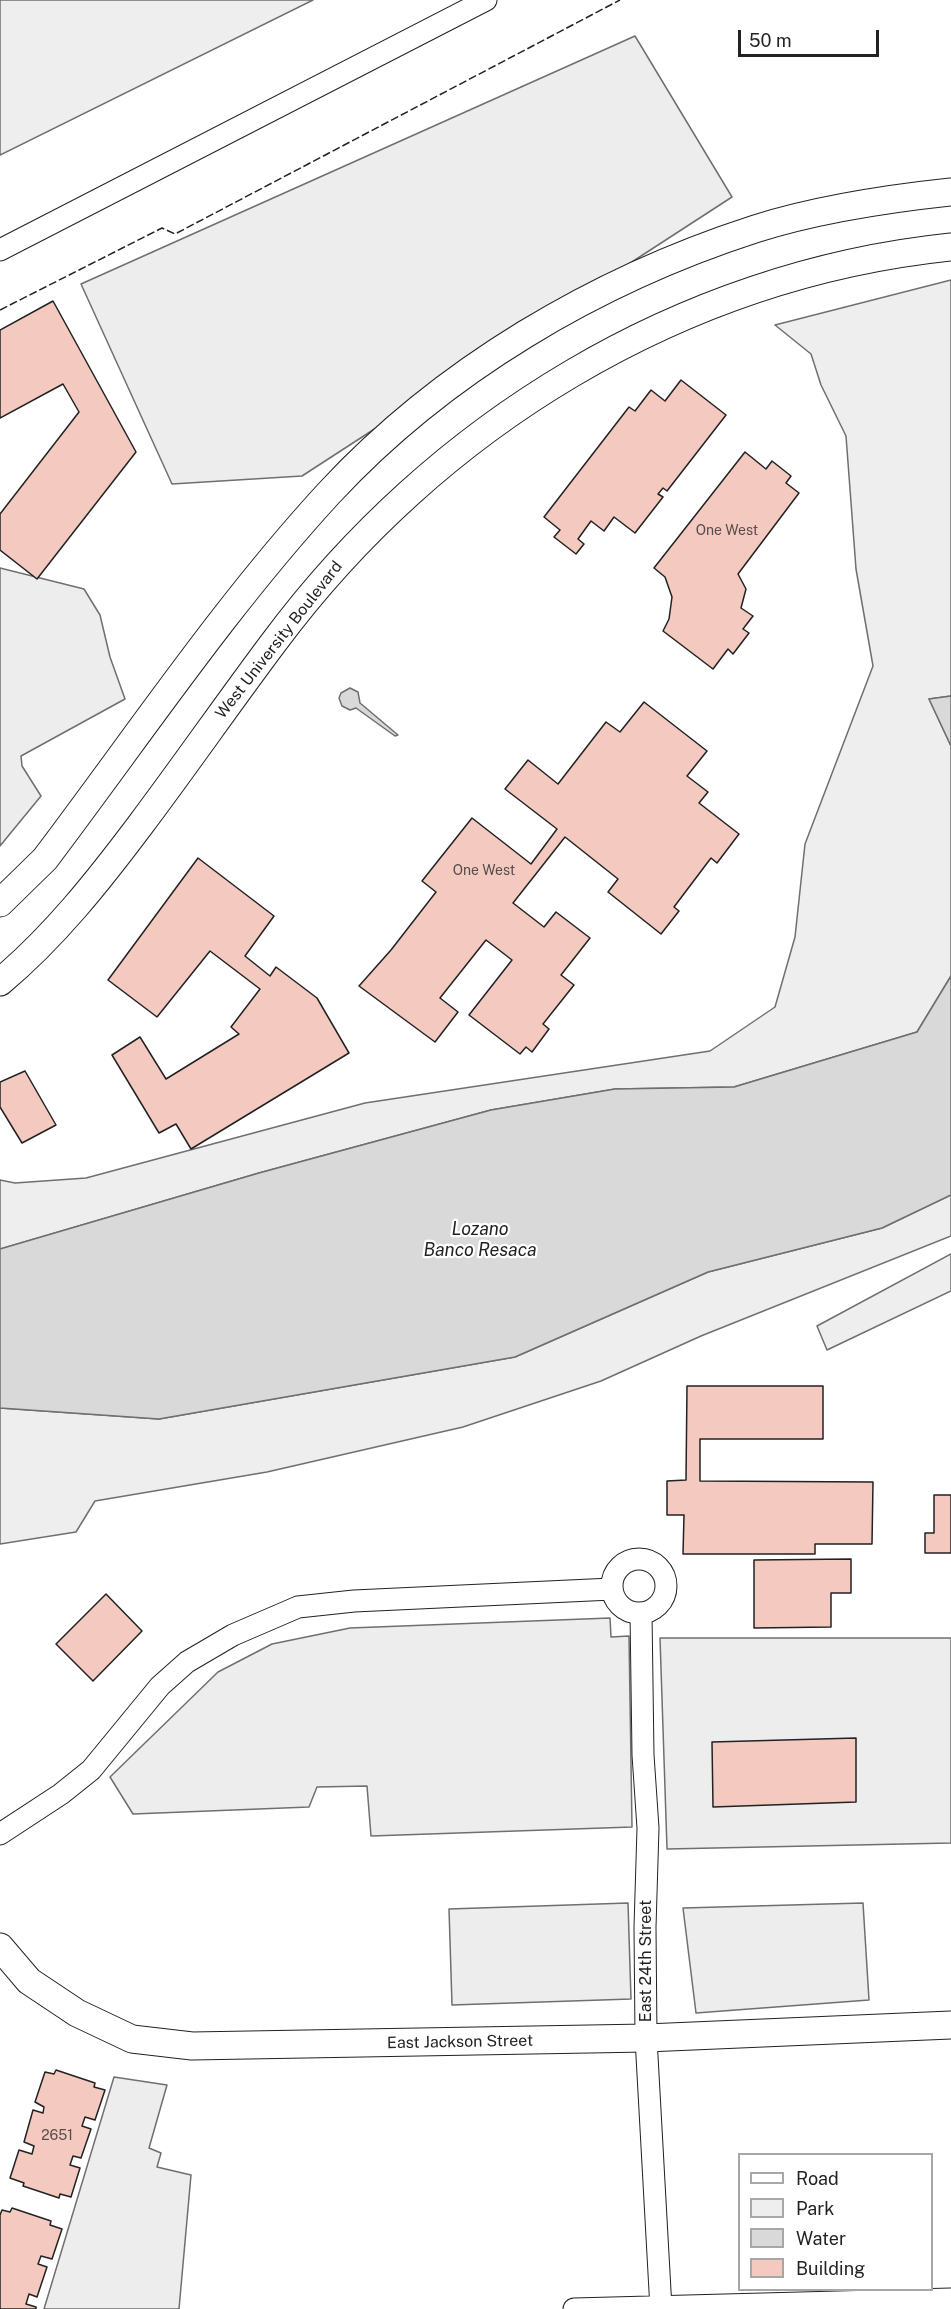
<!DOCTYPE html>
<html>
<head>
<meta charset="utf-8">
<style>
	body { margin:0 }
	#map { position:relative; width:951px; height:2309px; overflow:hidden; background:#fff; font-family:"Public Sans",sans-serif }
	canvas { display:block }
	.legend { position:absolute; left:738px; top:2153px; width:195px; height:138px; box-sizing:border-box; background:#fff; border:2px solid #a7a7a7; margin:0; padding:8px 10px; list-style:none; font-size:18px; color:#222 }
	.legend li { display:flex; align-items:center; gap:12px; height:30px }
	.legend b { width:30px; border:2px solid #a7a7a7 }
	.scale { position:absolute; left:738px; top:30px; width:141px; height:27px; box-sizing:border-box; border:3px solid #222; border-top:0; padding-left:8px; font-size:18px; line-height:21px; white-space:nowrap; color:#222; -webkit-text-stroke:4px #fff; paint-order:stroke }
</style>
</head>
<body>
<div id="map">
<canvas width="951" height="2309"></canvas>
<ul class="legend">
<li><b style="height:8px;background:#fff"></b>Road</li>
<li><b style="height:16px;background:#eee"></b>Park</li>
<li><b style="height:16px;background:#d9d9d9"></b>Water</li>
<li><b style="height:16px;background:#f3c9c0"></b>Building</li>
</ul>
<div class="scale">50 m</div>
</div>
<script>
const context = document.querySelector('canvas').getContext('2d');
context.lineJoin = 'round';
function paint(path, color) { context.fillStyle = color; context.fill(path, 'evenodd'); }
function trace(path, color, width, dash) { context.strokeStyle = color; context.lineWidth = width; context.lineCap = dash ? 'butt' : 'round'; context.setLineDash(dash || []); context.stroke(path); }
function write(font, color, halo, rows, align = 'center') {
  context.font = font + ' "Public Sans",sans-serif'; context.lineWidth = 4.5; context.setLineDash([]); context.textBaseline = 'middle'; context.strokeStyle = halo; context.fillStyle = color; for (const [text, x, y, turn = 0] of rows) {
    context.save(); context.translate(x, y); context.rotate((+turn || 0) * Math.PI / 180); context.textAlign = isNaN(turn) ? turn : align; if (halo) context.strokeText(text, 0, 0); context.fillText(text, 0, 0); context.restore();
  }
}
const green = new Path2D(`
	M0,0h313l-313,155z
	M951,280v416l-22,3 22,47v230l-34,56 -183,55 -119,2 -124,21 -232,63 -259,76v-69l15,3 71,-5 279,-75 345,-52 65,-44 20,-70 10,-93 68,-178 -17,-97 -10,-133 -25,-51 -10,-31 -36,-29z
	M951,1195v41l-250,100 -100,45 -138,46 -196,45 -172,29 -19,31 -76,12v-136l159,11 356,-62 193,-85 174,-44z
	M951,1254v37l-124,59 -10,-24z`);
paint(green, '#eee');
trace(green, '#6f6f6f', 1.5);
const parking = new Path2D(`
	M635,36l97,161 -430,279 -130,8 -91,-200z
	M0,568l84,21 16,26 10,42 15,42 -104,57 1,10 19,30 -41,50z
	M610,1618l1,19 18,-1 3,191 -261,9 -4,-50 -50,1 -8,20 -176,7 -23,-37 108,-105 54,-28 78,-16z
	M660,1638h291v205l-284,6z
	M628,1903l3,96 -179,6 -3,-96z
	M863,1903l6,97 -173,13 -13,-105z
	M114,2077l53,8 -18,63 12,5 -4,14 34,8 -12,134h-135z`);
paint(parking, '#ededed');
trace(parking, '#6f6f6f', 1.5);
const water = new Path2D(`
	M350,688l8,4 2,11 38,32 -3,1 -39,-28 -6,2 -8,-4 -3,-8 2,-5z
	M951,696v50l-22,-47z
	M951,976v219l-69,33 -174,44 -193,85 -356,62 -159,-11v-159l259,-76 232,-63 124,-21 119,-2 183,-55z`);
paint(water, '#d9d9d9');
trace(water, '#6f6f6f', 1.5);
const building = new Path2D(`
	M53,301l83,151 -99,127 -37,-29v-36l79,-102 -16,-28 -63,34v-88z
	M681,380l45,35 -59,76 -4,-3 -5,6 5,3 -28,36 -21,-16 -10,14 -13,-10 -13,18 6,5 -8,10 -22,-17 6,-7 -16,-13 85,-110 6,4 16,-21 14,11z
	M745,452l21,17 6,-8 19,15 -5,7 13,10 -61,81 8,15 -5,19 12,8 -10,13 6,4 -16,21 -5,-5 -15,20 -50,-38 6,-12 3,-22 -7,-20 -11,-9z
	M644,702l63,49 -20,25 21,16 -9,11 40,31 -22,29 -6,-5 -37,49 5,4 -18,23 -53,-42 10,-13 -53,-42 -52,66 31,24 12,-15 34,26 -29,37 13,10 -31,39 6,5 -17,23 -6,-5 -6,7 -51,-39 43,-55 -26,-20 -46,58 18,14 -23,30 -76,-56 32,-36 45,-58 -14,-11 50,-63 59,46 26,-35 -52,-40 23,-29 30,24 48,-62 14,10z
	M198,858l76,58 -29,40 25,20 6,-9 41,31 32,55 -158,96 -15,-25 -17,9 -47,-78 28,-18 26,42 73,-45 -8,-7 29,-38 -50,-38 -53,66 -49,-37z
	M25,1071l31,54 -34,18 -22,-36v-25z
	M687,1386h136v53h-123v42l173,1 -1,62h-57v10h-132l1,-39h-17v-34l19,-1z
	M934,1495h17v58h-26v-20h9z
	M851,1559v34h-20v34l-77,1v-68z
	M106,1594l36,37 -49,50 -37,-37z
	M856,1738v64l-143,5 -1,-65z
	M56,2070l39,13 -1,4 11,3 -10,30 -10,-3 -3,9 9,3 -10,29 -8,-2 -3,9 10,3 -9,29 -11,-3 -1,4 -36,-12 1,-3 -14,-5 9,-28 13,4 2,-8 -10,-4 9,-32 10,3 1,-6 -9,-5 10,-30 9,2z
	M12,2208l39,13 -1,4 12,4 -10,30 -11,-3 -3,8 9,3 -10,30 -8,-3 -3,10 10,3v2h-36v-94l2,-5 8,2z`);
paint(building, '#f3c9c0');
trace(building, '#222', 1.5);
const minor = new Path2D(`
	M0,250l486,-250
	M612 1586a27 27 0 1 1 54 0a27 27 0 1 1-54 0Z
	M641,1613l2,142 5,73 -3,99 1,111 15,271
	M0,1834l61,-40 30,-24 69,-84 27,-24 46,-27 65,-28 56,-6 258,-12
	M574,2309l377,-10`);
const major = new Path2D(`
	M0,903l45,-44c93,-123 180,-253 284,-366 114,-123 268,-213 426,-264 63,-20 130,-30 196,-37
	M0,982c54,-45 99,-102 141,-158 45,-60 88,-122 133,-182 161,-217 407,-367 677,-395
	M0,1947l29,34 48,32 55,26 60,7 454,-8 305,-13`);
trace(minor, '#222', 23);
trace(major, '#222', 29);
trace(minor, '#fff', 21);
trace(major, '#fff', 27);
trace(new Path2D(`
	M0,310l162,-82 13,6 445,-234`), '#222', 1.5, [8, 3]);
write('14px', '#564c4a', null, [
	["One West",727,531],
	["One West",484,871],
	["2651",57,2136]
]);
write('16px', '#222', '#fff', [
	["West University Boulevard",279,640,-52],
	["East 24th Street",646,1961,-90],
	["East Jackson Street",460,2042,-1]
]);
write('italic 18px', '#222', '#fff', [
	["Lozano",480,1229],
	["Banco Resaca",480,1250]
]);
</script>
</body>
</html>
